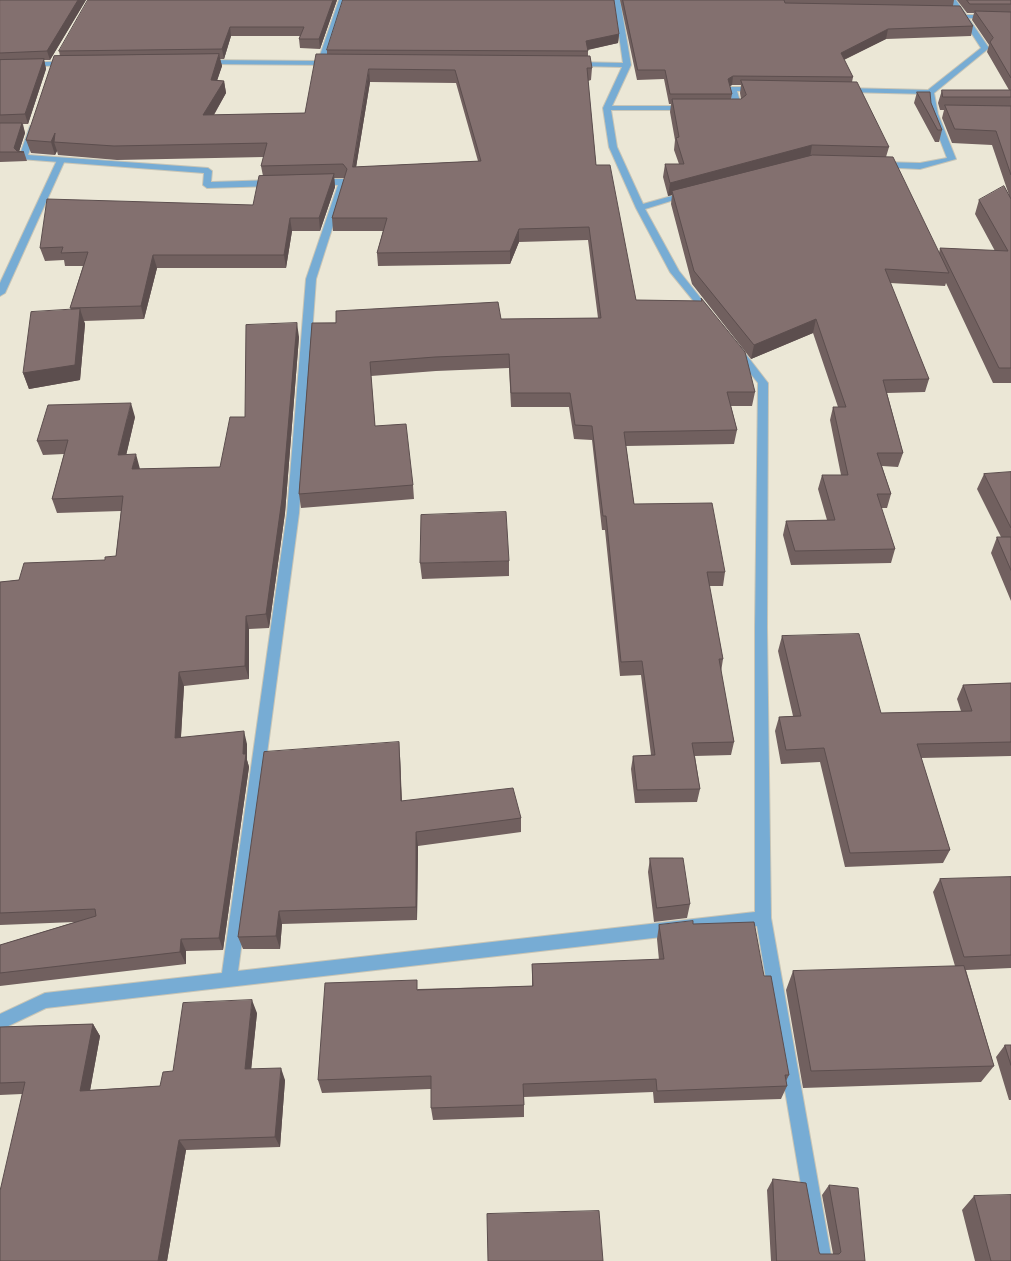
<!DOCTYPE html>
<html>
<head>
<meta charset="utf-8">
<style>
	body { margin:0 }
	canvas { display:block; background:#ebe7d6 }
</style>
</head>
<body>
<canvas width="1011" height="1261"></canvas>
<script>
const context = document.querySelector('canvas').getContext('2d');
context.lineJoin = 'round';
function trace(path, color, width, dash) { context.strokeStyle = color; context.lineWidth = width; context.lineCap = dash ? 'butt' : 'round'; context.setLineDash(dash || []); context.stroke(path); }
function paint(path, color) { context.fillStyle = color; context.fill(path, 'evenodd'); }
const service = new Path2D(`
	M964,15h47v4l-49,-1 -2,-1z
	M58,158l7,2 -60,133 -5,3v-13z`);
const minor = new Path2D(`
	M339,0h6l-20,61h8v4l-128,-1 -4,-2 4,-2 113,1z
	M614,0h6l11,65 -19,41h75l4,2 -4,2h-76l6,37 26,57 43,-12 4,3 -45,14 34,62 32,40v4h-6l-35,-43 -34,-64 -27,-61 -6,-39 19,-41 -47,-1 -4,-2 4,-2 48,1z
	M950,0h6l33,48 -55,45 4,21 18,45 -36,10 -41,-2 -1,-2 4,-3 38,1 27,-5 -17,-44 -3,-20 -82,-2 -4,-2 4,-2 83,2 53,-42z
	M70,61l1,2 -4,2 -67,3v-4z
	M729,87h28l4,2 -4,2h-20l5,17 -10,2 -4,-2 5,-2z
	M30,126l7,2 -9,27 180,13 4,3 -1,11 64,-2 4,3 -4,3 -68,2 -4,-3 1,-12 -184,-14 -1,-2z
	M320,179h23l4,3 -31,97 -17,234 -61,458 517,-59v-285l3,-244 -26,-33 5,-3 4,1 27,35 -1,244 4,291 61,343h-18l-57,-335 -711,82 -46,22v-16l45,-21 177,-20 65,-460 19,-234 32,-94 -21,-1 -1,-2z`);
trace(service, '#c8c5b6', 2);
trace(minor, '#c8c5b6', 2);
paint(service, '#77acd4');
paint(minor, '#77acd4');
paint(new Path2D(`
	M0,0h86l-36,60h-6l2,9 -18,55h-5l2,9 -6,18 5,1 3,9 -27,1z
	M337,0l-17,49 -20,-1 -1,-9 1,-3h-69l-7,23h-4l2,7 -5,14 7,1 2,12 -12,22 91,-2 22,-59v-4l292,-16 -1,9 -30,7v6l4,12 -1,12 -3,1 8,84 40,135 65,1v-3l54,94 -3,14h-21l6,24 -3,14 -108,2 8,58 91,68 -2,14h-14l14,73 -2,13 13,70 -3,13 -36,1 5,33 -3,13 -62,1 -4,-34 2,-13 18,-1 -10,-80 -21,1 -15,-146h-3l-10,-90 -18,-1 -5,-32h-58l-2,-39 -73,3 -65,5 4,50 38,59 1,14 -113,9 -2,-14 13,-171 189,-4 97,-1 -10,-78 -69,2 -9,22 -132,2 -1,-13 6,-22h-50l-1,-13 13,-40h-11l1,9 -15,44h-28l-6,37h-129l-13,51 -60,2 1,3 -5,56 -51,9 -6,-16 48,-64 -1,-1 13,-42h-18l-1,-6 -19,1 -5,-13 213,-43 10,-29 -2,-10 3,-9 -147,3 -59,-5 -1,-4 -2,4 -24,-2 -5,-13 34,-84 -1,-5zM370,82l86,1 22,78 -122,6z
	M620,0h334l-1,6 20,20 -2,10 -85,3 -42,21 9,17 -1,5 37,65 -3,10 53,96 1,-5 55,3 -20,-37 4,-14 30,-5 -17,-50 -40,-2 -10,-25 2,-8h-4l-2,-7 4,-13h67l-22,-38 2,-7 -17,-25 2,-7h-7l-10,-13h54v383h-18l-47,-100 -1,3 -55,-3 39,96 -4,13 -38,1 16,60 -5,14 -16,-1 9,28 -4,14h-6l14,41 -4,14 -100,2 -8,-30 3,-14 41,-1 -9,-31 4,-14h19l-11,-55 3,-13h5l-25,-74 -62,26 -59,-75 -21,-80 1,-9 -4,1 -5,-19 2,-13h14l-5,-14 1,-10 -5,-28 1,-8h-2l-5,-25 -27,1zM732,85h9l-1,8 1,6h-10l1,-5 -2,-8z
	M917,92l14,11 11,27 -3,12h-4l-21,-39z
	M299,337l-14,176 -16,115 -20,1v50l-65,7 -3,51 66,7v16l2,7 -26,183 -37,1v13l-186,22v-41l75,-23 -75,3v-343l19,-2 86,-20 11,-4 5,-45 -64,2 -5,-14 12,-45 -21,1 -6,-14 98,-24 -9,38 14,14 80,-2 25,-50z
	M1011,472v129l-20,-48 6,-16h4l-24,-48 7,-15z
	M509,561v15l-87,3 -2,-16z
	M782,636l99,77 80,-2 -4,-12 6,-14 48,-2v73l-90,2 29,92 -7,13 -98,4 -25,-105 -39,2 -6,-33 4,-14 14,-1 -15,-65z
	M400,756l2,45 119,17v14l-103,14 -1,74 -135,4 -2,25h-37l-5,-12z
	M650,858l40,46 -3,14 -33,4 -6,-50z
	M1011,877v91l-45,2 28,96 -13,16 -178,6 -17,-98 7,-19 162,-5 -22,-74 7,-13z
	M693,924l71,52 25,99 -3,6 1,5 -6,13 -127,4 -1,-11 -129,5v20l-91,3 -2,-12v-19l-109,4 -4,-13 100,-91 114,-3v-22l127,-4 -2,-21 2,-14z
	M257,1013l-6,56 34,11 -5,67 -94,3 -19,111h-167l22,-167 -22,1v-68l93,-3 7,12 -10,54 70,-4 13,-15z
	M1005,1045h6v55h-2l-13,-43z
	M773,1179l46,73 1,2h13l-11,-59 7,-10 36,76h-94l-4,-71z
	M974,1196l37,65h-36l-13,-51z`), '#71605f');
paint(new Path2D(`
	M78,0h8l-36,60 -3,-9z
	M333,0h4l-17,49 -1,-10z
	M230,27l1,9 -7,23 -2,-10z
	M888,29l-2,10 -47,23 2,-9z
	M619,34l-1,9 -32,7v-9z
	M219,54l3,12 -9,27 -2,-13z
	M44,59l2,10 -18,55 -3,-10z
	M369,69l1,13 -16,98 -1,-13z
	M733,76l-1,9 -6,3 2,-9z
	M224,81l2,12 -20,35 -3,-13z
	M22,123l3,10 -6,19h-4l-1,-4z
	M55,133l-1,9 3,9 -2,4 -4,-13z
	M812,145l-2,13 -138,33v4l-4,1 2,-13z
	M334,174l1,13 -15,44 -1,-13z
	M290,218l2,13 -6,37 -2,-13z
	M519,229v13l-9,22v-13z
	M153,255l4,13 -13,51 -3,-13z
	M80,309l5,15 -5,56 -51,9 -6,-16z
	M816,319l-3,14 -62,26 3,-14z
	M297,323l2,14 -14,176 -16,115 -3,-14z
	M131,403l4,14 -12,52 -5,-14z
	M136,454l4,15h-8z
	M246,616l3,13v50l-4,-13z
	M179,672l5,14 -4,65 -5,-13z
	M244,731l3,13v16l2,7 -26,183 -4,-12 24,-184z
	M399,742l1,14 2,58 -1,-13z
	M416,832l2,14 -1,74 -1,-13z
	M279,911l3,13 -2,25 -4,-13z
	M181,939l5,12v13l-6,-12z
	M252,1000l5,13 -7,68 -5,-12z
	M93,1024l7,12 -12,66 -8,-11z
	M281,1068l4,12 -5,67 -5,-10z
	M179,1140l7,10 -19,111h-9z`), '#5c4e4e');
const building = new Path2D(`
	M0,0h78l-31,51 -47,2z
	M88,0h245l-14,39h-20l5,-12h-74l-8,22 -163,2z
	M343,0h271l5,34 -33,7 2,10 -261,-1z
	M623,0h161l1,3 175,3 13,20 -85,3 -47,24 12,24 -120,-1 -5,3 4,15h-62l-5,-24h-27z
	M967,0h44v4h-41z
	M975,11l36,1v66l-21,-36 3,-4z
	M219,54l-8,26 13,1 -21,34 102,-2 11,-59 274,2 2,12h-5l9,97h14l26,135 66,1 -1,-3 44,54 10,40h-28l10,38 -113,2 10,72 78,-1 13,69h-18l16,87h-4l15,83 -42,1 8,46 -63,1 -4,-34 22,-1 -13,-94 -21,1 -15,-146h-3l-11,-90 -17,-1 -5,-32h-59l-2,-39 -74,3 -65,5 5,64 31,-2 7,61 -114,9 13,-171h24v-12l162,-9 3,17 100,-1 -12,-91 -70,2 -9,22 -133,2 10,-35h-55l15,-49 -4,-5 -82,2 6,-23 -153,3 -60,-4 1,-9 -4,9 -25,-2 28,-84zM369,69l86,1 26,91 -128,6z
	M44,59l-19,55 -25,1v-55z
	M741,80l116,2 32,65 -77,-2 -142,38 -5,-19h19l-8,-26 3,-1 -7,-38h69l5,-4z
	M942,90h69v7h-68z
	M917,92h13l1,11 11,27h-4z
	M945,105l66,1v69l-15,-44 -41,-2z
	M0,123h22l-8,25 3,3 7,1h-24z
	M813,155l80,2 56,116 -64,-4 44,110 -46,1 20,73h-26l14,41h-14l18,55 -100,2 -9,-30 49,-1 -13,-45h26l-15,-68h13l-30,-88 -62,26 -60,-74 -22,-80z
	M334,174l-15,44h-29l-6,37h-131l-12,51 -71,2 18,-56 -27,1 2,-6 -23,1 7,-49 206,6 6,-29z
	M1004,186l7,13v169h-12l-59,-120 68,3 -29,-51z
	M80,309l-5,56 -52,8 8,-61z
	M297,323l-15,176 -16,115 -20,2 -1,50 -66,6 -4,66 69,-7 -1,23h3l-27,184 -38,1 -1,13 -180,21v-28l96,-29 -1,-7 -95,4v-331l19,-2 5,-17 81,-3v-3l11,-1 7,-60 -71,3 16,-59 -31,1 11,-36 83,-2 -13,52 18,-1 -4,15 88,-2 10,-50h15l1,-92z
	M1011,472v56l-27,-54z
	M506,512l3,49 -89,2 1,-48z
	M997,537h14v33z
	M859,634l22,79 91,-2 -9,-26 48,-2v59l-94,2 33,106 -100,3 -26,-105 -38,2 -7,-33 22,-1 -19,-80z
	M399,742l2,59 112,-13 8,30 -105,14v75l-137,4 -3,25 -38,1 26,-185z
	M650,858h33l7,46 -33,4z
	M1011,877v78l-47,2 -24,-78z
	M693,921v3l61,-2 10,54h7l18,99h-4l2,11 -130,5 -1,-12 -133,5 1,21 -93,3v-32l-113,4 7,-97 92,-3v10l116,-4 -1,-22 132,-5 -5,-34z
	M964,966l30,100 -183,5 -18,-100z
	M252,1000l-7,69 36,-1 -6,69 -96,3 -21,121h-158v-70l25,-109 -25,1v-56l93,-3 -13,67 80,-5 3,-14 10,-1 10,-68z
	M1005,1045h6v20z
	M773,1179l33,4 13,69 1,2h19l2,-2 -12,-67 29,3 7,73h-88z
	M1011,1195v66h-20l-17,-65z
	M599,1211l4,50h-115l-1,-47z`);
paint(building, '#83706f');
trace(building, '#5c4e4e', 1);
</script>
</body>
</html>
